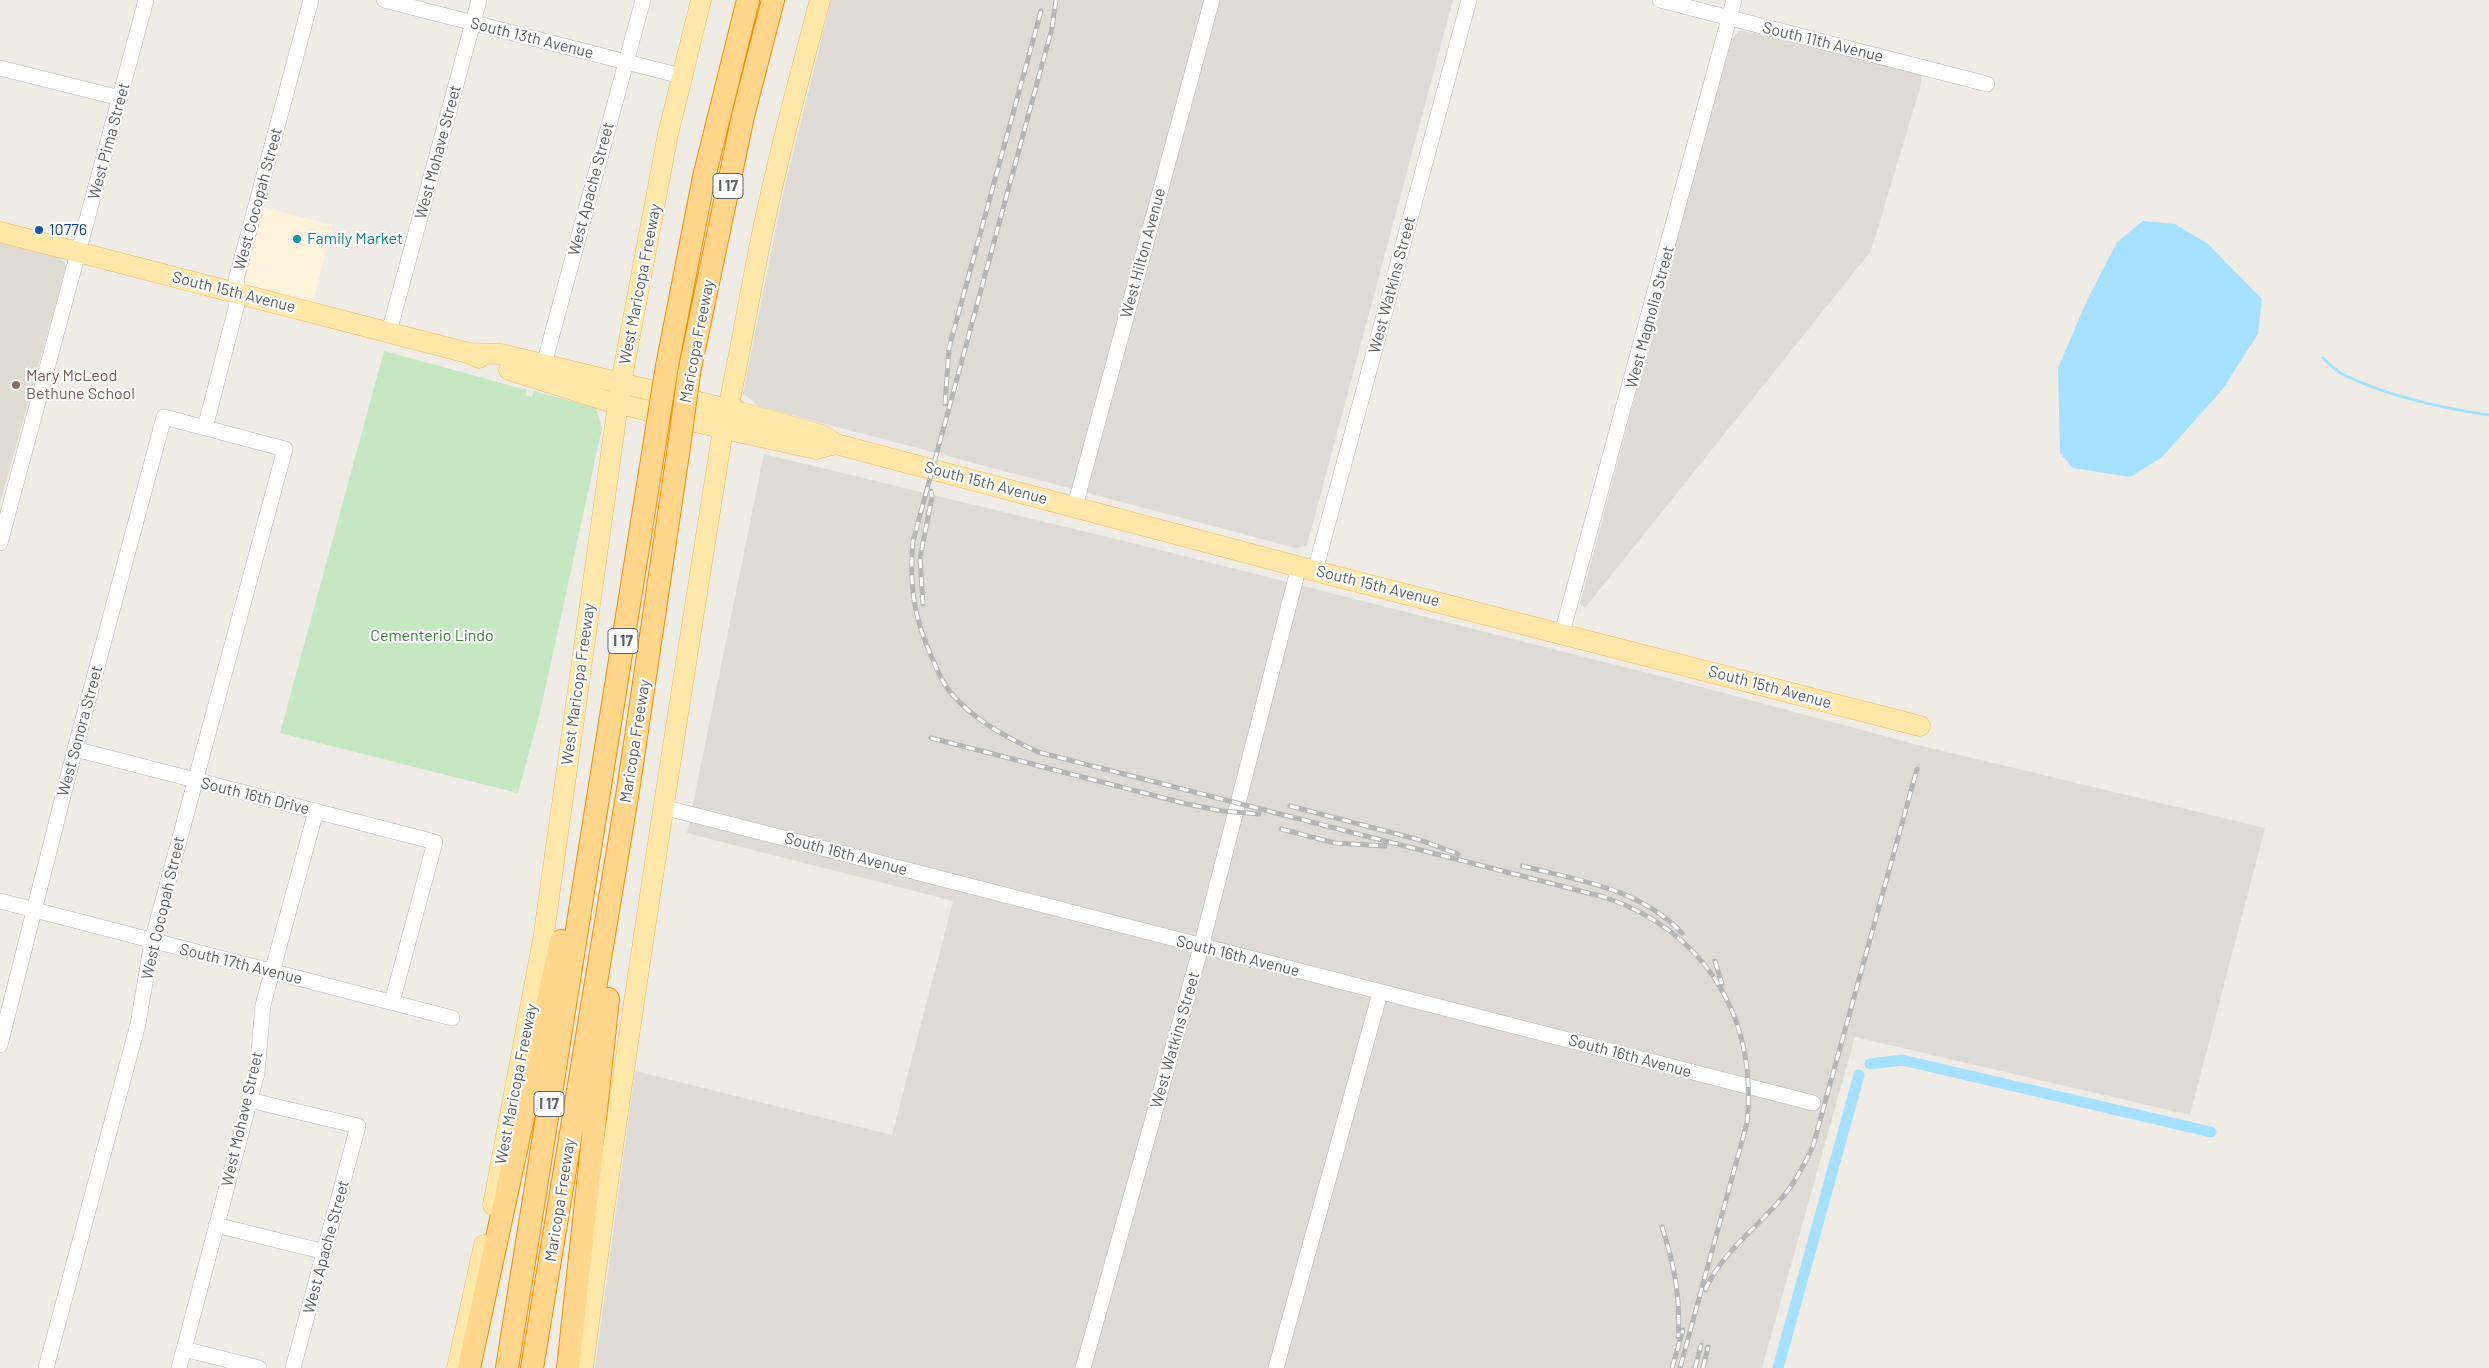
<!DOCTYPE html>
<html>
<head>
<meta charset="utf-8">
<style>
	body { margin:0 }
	canvas { display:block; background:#efece5 }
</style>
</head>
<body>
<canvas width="2489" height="1368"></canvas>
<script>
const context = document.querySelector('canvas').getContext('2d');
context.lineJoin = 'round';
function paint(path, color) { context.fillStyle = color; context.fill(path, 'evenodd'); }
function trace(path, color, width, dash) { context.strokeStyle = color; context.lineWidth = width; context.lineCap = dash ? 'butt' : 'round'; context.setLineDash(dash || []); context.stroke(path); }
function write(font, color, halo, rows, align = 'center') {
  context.font = font + ' Barlow,sans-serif'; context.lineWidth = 4.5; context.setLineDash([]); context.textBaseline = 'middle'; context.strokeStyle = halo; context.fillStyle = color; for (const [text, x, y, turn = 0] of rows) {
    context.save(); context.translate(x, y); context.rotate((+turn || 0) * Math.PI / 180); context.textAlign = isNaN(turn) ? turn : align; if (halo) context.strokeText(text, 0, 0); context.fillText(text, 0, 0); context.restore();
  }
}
paint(new Path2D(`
	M259,206l74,19 -22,84 -69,-19z`), '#fef2db');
paint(new Path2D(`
	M831,0h622l-146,545 -11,3 -538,-142 -15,-13 39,-195z
	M1740,30l182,42 -2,16 -49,163 -286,357 -5,-4 149,-562z
	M764,454l372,90 524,132 258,69 347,83 -75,287 -335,-78 -93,331h-1167l40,-297 257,64 61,-234 -266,-68z`), '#dedbd7');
paint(new Path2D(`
	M0,242l57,15 7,5 2,5 -66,236z`), '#dfdbd3');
paint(new Path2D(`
	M384,351l143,39 -1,5 6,2 2,-6 62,17 6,20 -61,280 -23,85 -238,-60z`), '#c5e7c1');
paint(new Path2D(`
	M2143,221l32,3 33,20 54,55 -4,35 -36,56 -60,67 -32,20 -57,-9 -13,-15 -2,-85 30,-70 29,-56z`), '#a5e1ff');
trace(new Path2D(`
	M2323,358c6,6 13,13 21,17 44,21 97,33 145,40`), '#a5e1ff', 3);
trace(new Path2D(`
	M1870,1064l32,-4 309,72
	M1778,1368l81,-293`), '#a5e1ff', 11);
const minor = new Path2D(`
	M384,0l297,76
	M1660,0l327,84
	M0,68l120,30
	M389,332l90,-332
	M541,375l102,-375
	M205,428l30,-116 4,-18 -3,-14 75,-280
	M1075,506l137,-506
	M0,543l146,-543
	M1315,571l154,-571
	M1562,633l172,-633
	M75,749l360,93 -43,160
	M663,807l1150,296
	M0,901l452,117
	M0,1045l75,-296 89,-332 121,32 -133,492 -14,83 -92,344
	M249,1100l109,26 -65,242
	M216,1225l109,27
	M184,1349l75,19
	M179,1368l78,-295 6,-68 53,-194
	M1083,1368l118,-421 98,-381
	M1276,1368l104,-375`);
const major = new Path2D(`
	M0,232l468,121 11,5
	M468,353l33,1 239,58 82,23 14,9 479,127 605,155
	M509,370l98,31 131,31 78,17 20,-5
	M493,1205l50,-265 78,-557 47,-249 33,-134
	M457,1368l27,-123
	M583,1368c40,-309 89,-618 138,-926 14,-61 24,-122 36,-183 17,-87 40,-173 63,-259`);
const highway = new Path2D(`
	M667,366l37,-189 44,-177
	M689,373l54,-257 30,-116
	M469,1368l92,-427
	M507,1368l148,-927
	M532,1368l97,-584 50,-337
	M568,1368l40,-369`);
trace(minor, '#b2b6ba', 16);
trace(major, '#f4b859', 21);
trace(highway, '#f48e00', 24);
trace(minor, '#fff', 15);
trace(major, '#ffe8aa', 20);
trace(highway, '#ffd68c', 22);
const rail = new Path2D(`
	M1056,0l-4,28 -139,513c-4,45 1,78 20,119 4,10 10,24 18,33 24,28 55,44 87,59l566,145c101,34 154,120 143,226l-67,245
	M945,404l4,-56 92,-337
	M923,604l-3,-46 12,-61 -1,-6
	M931,738l256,66 35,7 37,3
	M1290,806l130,34 38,14
	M1281,829l54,14 50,3
	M1522,866c57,14 118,23 160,67
	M1715,961l7,23
	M1662,1227c12,37 19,71 16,110
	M1705,1290c19,-40 49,-59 76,-91 14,-16 23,-34 32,-53l104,-377
	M1672,1368l11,-38
	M1695,1368l6,-23
	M1703,1368l5,-21`);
trace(rail, '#b4b5b6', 5);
trace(rail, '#fff', 3, [9]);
const highwayBridge = new Path2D(`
	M655,441l12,-75
	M679,447l10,-74`);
trace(highwayBridge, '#f48e00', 24, []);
trace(highwayBridge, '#ffd68c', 22);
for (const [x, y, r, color] of [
	[39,230,5,"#1a4fb4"],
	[297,239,5,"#0f9aa8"],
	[16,385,5,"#8d6e63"]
]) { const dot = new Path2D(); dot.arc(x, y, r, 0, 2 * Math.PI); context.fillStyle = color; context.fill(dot); trace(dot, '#fff', 2); }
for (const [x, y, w] of [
	[728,186,30],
	[623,641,30],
	[549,1104,30]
]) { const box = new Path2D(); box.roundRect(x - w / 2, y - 12.5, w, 25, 4); context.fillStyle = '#fff'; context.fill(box); trace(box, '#5d6266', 1); }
write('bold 15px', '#5d6266', null, [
	["I 17",728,186],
	["I 17",623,641],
	["I 17",549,1104]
]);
write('16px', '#5d6266', '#fff', [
	["South 13th Avenue",532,38,14],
	["South 11th Avenue",1823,42,14],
	["West Pima Street",109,141,-75],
	["West Mohave Street",438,152,-75],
	["West Apache Street",591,189,-75],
	["West Cocopah Street",258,199,-75],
	["West Hilton Avenue",1143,253,-75],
	["West Maricopa Freeway",640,284,-79],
	["West Watkins Street",1392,285,-75],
	["South 15th Avenue",234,292,14],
	["West Magnolia Street",1650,317,-75],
	["Maricopa Freeway",697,341,-79],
	["South 15th Avenue",986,483,15],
	["South 15th Avenue",1378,586,14],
	["West Maricopa Freeway",578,684,-82],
	["South 15th Avenue",1770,687,15],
	["West Sonora Street",80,731,-75],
	["Maricopa Freeway",635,741,-81],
	["South 16th Drive",255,796,14],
	["South 16th Avenue",846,854,15],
	["West Cocopah Street",163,908,-77],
	["South 16th Avenue",1238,956,14],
	["South 17th Avenue",241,964,14],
	["West Watkins Street",1175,1040,-74],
	["South 16th Avenue",1630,1056,15],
	["West Maricopa Freeway",516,1084,-79],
	["West Mohave Street",242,1119,-77],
	["Maricopa Freeway",560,1200,-81],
	["West Apache Street",326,1247,-75]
]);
write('16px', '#164399', '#fff', [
	["10776",49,230]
], 'left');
write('16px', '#0d838f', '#fff', [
	["Family Market",307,239]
], 'left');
write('16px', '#785e54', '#fff', [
	["Mary McLeod",26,376],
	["Bethune School",26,394]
], 'left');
write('16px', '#388633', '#fff', [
	["Cementerio Lindo",432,636]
]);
</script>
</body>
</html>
